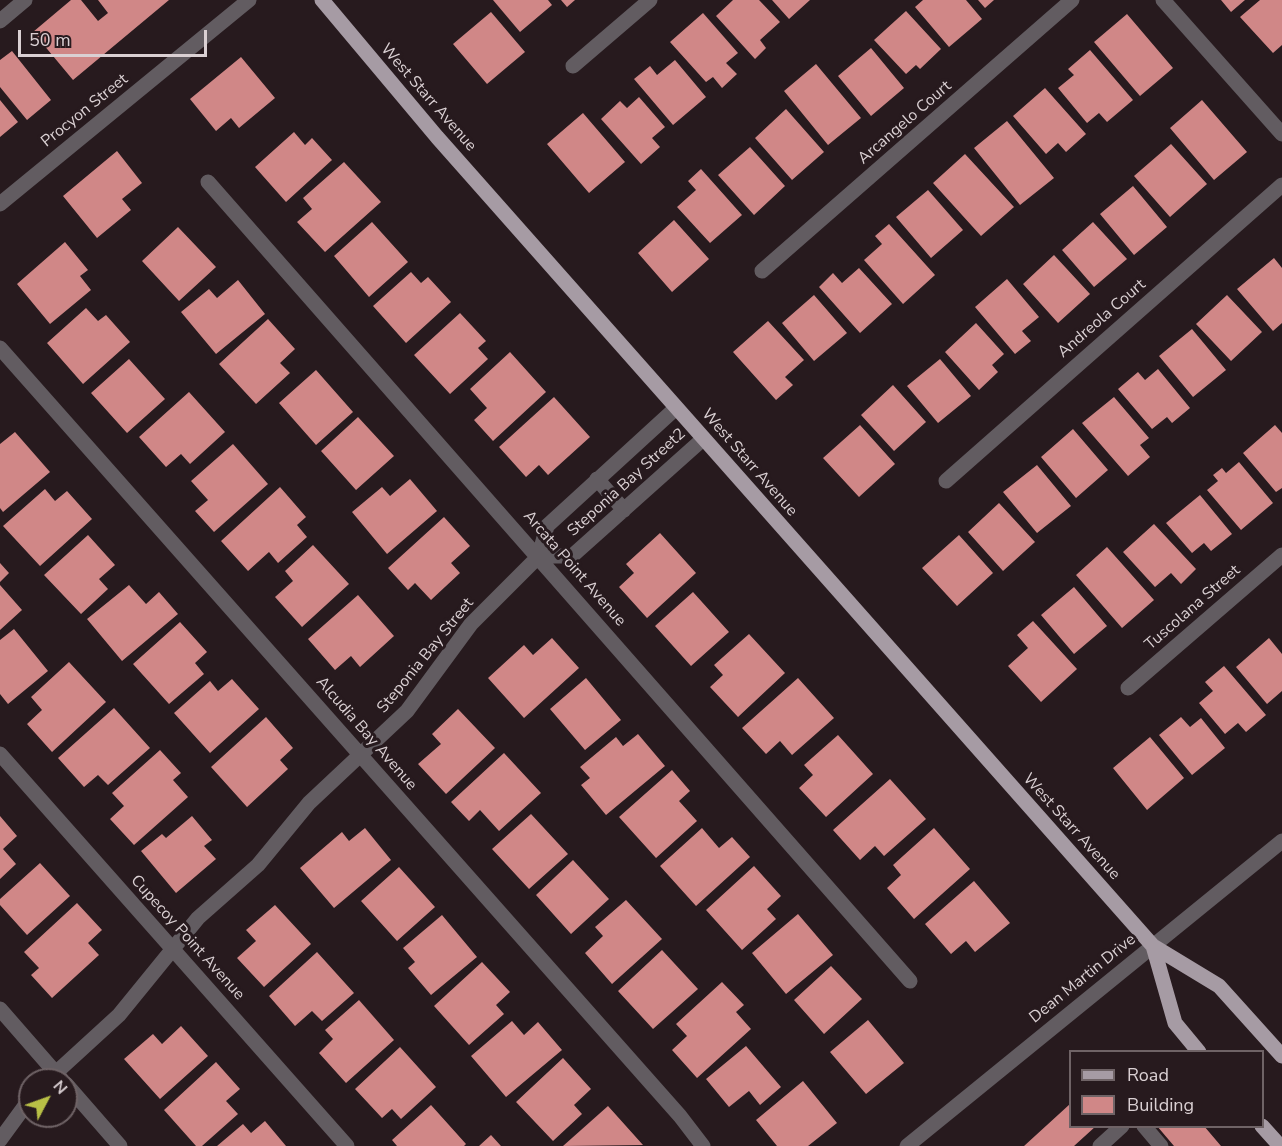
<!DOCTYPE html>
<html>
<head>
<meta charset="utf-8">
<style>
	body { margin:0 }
	#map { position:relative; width:1282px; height:1146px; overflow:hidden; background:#271a1e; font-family:"Nunito Sans",sans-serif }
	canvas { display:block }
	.legend { position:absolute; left:1069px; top:1050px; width:195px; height:78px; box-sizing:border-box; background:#271a1e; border:2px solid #6f6366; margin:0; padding:8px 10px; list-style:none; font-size:18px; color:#dad0d3 }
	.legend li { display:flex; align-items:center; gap:12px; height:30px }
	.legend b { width:30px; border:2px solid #6f6366 }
	.north { position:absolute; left:18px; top:1068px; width:60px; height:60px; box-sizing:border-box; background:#271a1e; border:2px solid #6f6366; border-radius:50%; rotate:49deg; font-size:16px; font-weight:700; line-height:24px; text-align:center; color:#dad0d3 }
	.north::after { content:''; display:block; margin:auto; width:21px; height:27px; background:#b9c046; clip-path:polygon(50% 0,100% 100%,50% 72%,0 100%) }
	.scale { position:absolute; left:18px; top:30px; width:189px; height:27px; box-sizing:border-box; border:3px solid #dad0d3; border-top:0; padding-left:8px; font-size:18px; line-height:21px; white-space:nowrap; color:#dad0d3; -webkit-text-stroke:4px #271a1e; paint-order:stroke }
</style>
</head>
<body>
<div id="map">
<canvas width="1282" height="1146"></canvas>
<ul class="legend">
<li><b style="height:8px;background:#a69ba4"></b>Road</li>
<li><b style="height:16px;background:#d08787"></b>Building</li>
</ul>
<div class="north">N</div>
<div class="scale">50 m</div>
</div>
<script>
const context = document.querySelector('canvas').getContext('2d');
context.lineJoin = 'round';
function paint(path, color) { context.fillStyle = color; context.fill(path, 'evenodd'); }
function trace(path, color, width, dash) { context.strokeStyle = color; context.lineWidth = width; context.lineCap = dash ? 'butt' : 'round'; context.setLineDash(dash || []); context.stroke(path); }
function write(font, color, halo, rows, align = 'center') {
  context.font = font + ' "Nunito Sans",sans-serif'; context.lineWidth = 6; context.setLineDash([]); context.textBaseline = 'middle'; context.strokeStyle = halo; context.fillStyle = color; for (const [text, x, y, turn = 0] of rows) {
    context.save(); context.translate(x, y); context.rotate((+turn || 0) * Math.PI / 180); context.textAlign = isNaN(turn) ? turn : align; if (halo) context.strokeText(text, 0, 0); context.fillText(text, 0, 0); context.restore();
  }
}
paint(new Path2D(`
	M71,0h10l17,21 10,-8 -10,-13h71l-96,80 -40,-48z
	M493,0h55l4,5 -32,27z
	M561,0h14l-8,7z
	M733,0h26l21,22 -20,18 6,8 -11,11 -39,-43z
	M772,0h38l-21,19z
	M923,0h43l16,19 -33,28 -34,-40z
	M978,0h16l-9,8z
	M1221,0h24l-14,12z
	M1260,0h22v45l-9,8 -33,-36z
	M906,11l35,38 -21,20 -4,-4 -10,9 -32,-34z
	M491,12l34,40 -38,32 -34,-40z
	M703,13l35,40 -12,10 11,11 -15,14 -9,-11 -7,5 -36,-40z
	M1127,14l46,54 -33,28 -46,-54z
	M871,48l33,40 -33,28 -33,-40z
	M1090,50l43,50 -26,22 -8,-9 -12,10 -29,-35 16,-13 -6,-6z
	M12,51l39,49 -24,20 -27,-33v-27z
	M241,57l34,41 -36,30 -8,-10 -15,13 -26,-32z
	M675,60l31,37 -33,28 -39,-46 16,-13 7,9z
	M816,64l45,54 -33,27 -44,-54z
	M1045,88l41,46 -20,18 -8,-9 -12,11 -33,-38z
	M639,97l26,30 -13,11 8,9 -19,17 -40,-45 19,-18 7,7z
	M0,100l18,22 -18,15z
	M1202,100l45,52 -33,28 -44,-52z
	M786,109l38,43 -32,28 -37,-42z
	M583,113l42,49 -36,31 -42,-49z
	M1007,121l47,57 -34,27 -46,-57z
	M294,132l11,13 7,-7 20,22 -46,42 -31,-35z
	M1171,144l36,40 -37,33 -36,-41z
	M750,147l35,39 -31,29 -36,-40z
	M117,151l25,32 -20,16 9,11 -34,28 -34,-42z
	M965,154l49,53 -33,29 -48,-53z
	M344,162l37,40 -56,50 -28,-30 15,-13 -9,-11z
	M701,169l41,46 -32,28 -33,-36 19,-17 -8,-9z
	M1133,186l34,41 -33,28 -34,-41z
	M928,190l35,40 -32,28 -35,-41z
	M674,220l35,39 -37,33 -34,-39z
	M372,222l36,40 -39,35 -35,-41z
	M1093,222l34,37 -33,28 -32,-37z
	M889,224l46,51 -32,29 -39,-44 18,-16 -7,-8z
	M178,227l38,40 -37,34 -37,-40z
	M65,242l23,28 -8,6 11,14 -41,34 -33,-40z
	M1054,255l36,39 -32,29 -35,-39z
	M1274,258l8,10v55l-9,8 -36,-42z
	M859,268l33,36 -32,29 -41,-46 14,-14 9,10z
	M411,272l10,11 7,-6 23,25 -45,41 -33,-37z
	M1007,279l32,38 -17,14 9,10 -16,13 -40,-47z
	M238,280l27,34 -49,40 -35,-42 28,-23 8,9z
	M814,295l33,38 -33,28 -32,-38z
	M1227,295l35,37 -31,29 -35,-37z
	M86,308l12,13 8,-6 24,27 -47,42 -36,-41z
	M460,313l26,28 -8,7 10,11 -38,35 -36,-39z
	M268,319l27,30 -15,14 10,10 -34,31 -37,-40z
	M768,321l36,39 -19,17 8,8 -17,15 -43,-48z
	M976,323l28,31 -12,11 6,7 -19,18 -34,-38z
	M1192,329l34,41 -33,27 -34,-41z
	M510,352l36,40 -53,49 -19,-21 13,-12 -17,-19z
	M129,359l36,40 -38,34 -36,-40z
	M940,359l31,37 -33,27 -31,-37z
	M1158,369l32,39 -18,15 -5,-6 -15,12 -34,-40 20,-17 7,8z
	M316,370l37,42 -37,33 -37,-42z
	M893,385l33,37 -32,29 -33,-36z
	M189,392l36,40 -35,32 -9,-10 -15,13 -27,-30z
	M554,397l36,40 -42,38 -9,-10 -13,12 -27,-30z
	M1114,397l35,41 -9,7 10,12 -22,19 -46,-53z
	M358,417l36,39 -38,34 -35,-39z
	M860,425l35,39 -36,33 -36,-39z
	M1275,425l7,8v55l-6,4 -33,-39z
	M1073,429l35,41 -32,28 -35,-41z
	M15,432l35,40 -47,40 -3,-4v-64z
	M233,444l35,40 -54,48 -19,-21 13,-11 -17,-19z
	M1239,462l34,41 -32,27 -34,-40 11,-9 -5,-6 9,-7 4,5z
	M1037,465l34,41 -34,27 -34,-41z
	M410,479l27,32 -50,43 -35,-42 30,-25 8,9z
	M280,487l26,30 -9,8 10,12 -29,26 -9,-11 -21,19 -27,-30z
	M45,489l10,12 12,-10 25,28 -52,47 -37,-40z
	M1200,495l32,39 -21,17 -7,-8 -12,10 -26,-30z
	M999,503l36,39 -32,29 -35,-39z
	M444,517l26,29 -19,17 9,10 -29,27 -16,-17 -7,7 -20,-22z
	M1154,524l42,45 -15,15 -10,-11 -16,14 -32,-35z
	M660,533l36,40 -49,45 -28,-31 15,-14 -8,-9z
	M88,535l27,30 -16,14 9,10 -27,25 -37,-39z
	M959,535l34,38 -36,33 -35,-38z
	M313,545l36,39 -47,43 -27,-30 18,-16 -8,-10z
	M1107,547l47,53 -32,28 -46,-53z
	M0,563l9,10 -9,9z
	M0,585l22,25 -22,20z
	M129,585l17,19 13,-12 19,22 -56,47 -35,-42z
	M1074,587l33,39 -33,28 -33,-39z
	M693,592l36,40 -38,34 -36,-40z
	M358,595l36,41 -34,31 -9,-11 -16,14 -27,-31z
	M1033,621l44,48 -36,33 -33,-36 20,-18 -11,-13z
	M180,622l27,30 -12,11 9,11 -35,30 -36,-40z
	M14,629l34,42 -40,33 -8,-10v-54z
	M749,634l36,39 -47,44 -28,-30 13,-12 -9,-10z
	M552,638l27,30 -55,50 -36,-40 36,-33 9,10z
	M1269,638l13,16v37l-15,13 -31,-37z
	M69,662l37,40 -54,50 -25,-28 15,-14 -11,-13z
	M1224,666l42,49 -20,17 -8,-9 -13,11 -26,-31 14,-12 -8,-9z
	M586,678l35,42 -36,30 -35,-41z
	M798,678l36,40 -42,37 -12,-14 -14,13 -24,-26z
	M232,679l27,30 -49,44 -36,-40 36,-32 8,10z
	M114,708l36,40 -42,37 -10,-10 -14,12 -26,-29z
	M458,709l37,39 -49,46 -28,-30 23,-20 -9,-10z
	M266,717l27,31 -13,12 8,9 -41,38 -36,-40z
	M1181,717l9,10 11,-9 24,30 -33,27 -33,-40z
	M638,734l27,32 -59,49 -25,-30 9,-7 -10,-11 36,-30 7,9z
	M838,735l35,39 -47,43 -27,-29 14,-13 -9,-10z
	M1150,737l34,41 -37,32 -34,-42z
	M160,750l21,23 -8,7 15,17 -54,48 -24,-26 14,-13 -12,-13z
	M504,753l37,40 -42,38 -19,-21 -11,11 -18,-19z
	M672,770l18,21 -11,10 18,20 -41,37 -37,-41z
	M890,779l36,40 -42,37 -9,-10 -15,14 -27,-30z
	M531,814l37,40 -39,35 -37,-40z
	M0,816l17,20 -14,13 13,15 -16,15z
	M192,816l20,24 -8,6 12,13 -40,34 -35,-42 21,-17 4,4z
	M365,828l26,32 -57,48 -34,-40 42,-36 7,9z
	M702,828l17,20 13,-11 18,20 -54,49 -36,-40z
	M934,828l36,41 -56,50 -27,-31 14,-13 -8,-10z
	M573,860l36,39 -38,35 -35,-39z
	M40,863l30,33 -43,39 -27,-30v-6z
	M754,866l27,30 -14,13 9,10 -34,31 -36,-40z
	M399,867l36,40 -38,34 -36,-40z
	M974,881l36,42 -35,29 -9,-11 -15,13 -26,-30z
	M626,900l36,39 -50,45 -27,-31 18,-17 -8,-9z
	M77,903l25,27 -14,13 11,12 -47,43 -21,-23 8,-7 -15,-16z
	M275,905l36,39 -47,43 -27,-29 19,-17 -10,-11z
	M798,914l35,41 -47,39 -34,-41z
	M442,915l35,42 -46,38 -23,-27 7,-6 -12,-14z
	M662,950l36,39 -45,40 -35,-38z
	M317,952l37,41 -32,28 -10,-10 -17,15 -26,-30z
	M482,962l28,30 -14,13 8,9 -35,31 -35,-39z
	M831,966l31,33 -38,35 -30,-34z
	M722,982l22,23 -8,7 15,17 -54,49 -25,-28 15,-14 -11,-12z
	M359,1000l35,40 -48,43 -27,-30 14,-14 -8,-9z
	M868,1020l36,43 -38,31 -36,-42z
	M512,1021l12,14 14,-13 24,28 -56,47 -35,-41z
	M181,1026l27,30 -48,43 -36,-40 29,-25 9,10z
	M746,1046l35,41 -21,18 -11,-14 -20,16 -23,-28z
	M400,1047l36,40 -35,32 -9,-10 -10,9 -27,-29z
	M563,1058l28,31 -17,16 8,9 -29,27 -37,-39z
	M216,1062l24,27 -14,12 12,13 -36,32h-6l-32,-36z
	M803,1081l34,42 -29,23h-31l-21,-26z
	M1070,1104v22h26l-22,20h-50z
	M431,1105l35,39 -2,2h-67l-5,-6z
	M608,1106l35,39 -80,1z
	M265,1121l21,25h-69l26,-22 8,9z
	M1157,1126h47l17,20h-47z
	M491,1135l10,11h-22z`), '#d08787');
trace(new Path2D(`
	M1163,0l119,134
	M0,21l25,-21
	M573,66l77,-66
	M208,182l702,799
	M0,204l249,-204
	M762,271l310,-271
	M0,348l680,768 23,30
	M597,479l27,31
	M946,481l336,-296
	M539,556h33l131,-117
	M1128,688l154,-133
	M0,754l347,392
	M0,1009l61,70
	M48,1080l71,-65 79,-97 60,-53 51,-62 98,-92 64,-87 68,-68 8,-30 129,-118
	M66,1084l54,62
	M1144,1126l17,20
	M0,1140l30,-41
	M907,1146l375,-305
	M1100,1146l22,-20`), '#625c61', 15);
trace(new Path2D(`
	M322,0l115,137 716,809 66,40 63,70
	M1153,946l22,77 24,29
	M1262,1126l18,20`), '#a69ba4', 15);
write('16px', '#dad0d3', '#271a1e', [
	["West Starr Avenue",428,98,49],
	["Procyon Street",85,111,-39],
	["Arcangelo Court",905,123,-41],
	["Andreola Court",1102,319,-41],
	["West Starr Avenue",749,463,49],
	["Steponia Bay Street2",627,483,-42],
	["Arcata Point Avenue",574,569,49],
	["Tuscolana Street",1193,608,-41],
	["Steponia Bay Street",426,656,-51],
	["Alcudia Bay Avenue",366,734,49],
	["West Starr Avenue",1071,827,48],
	["Cupecoy Point Avenue",187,938,48],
	["Dean Martin Drive",1083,979,-39]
]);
</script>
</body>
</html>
